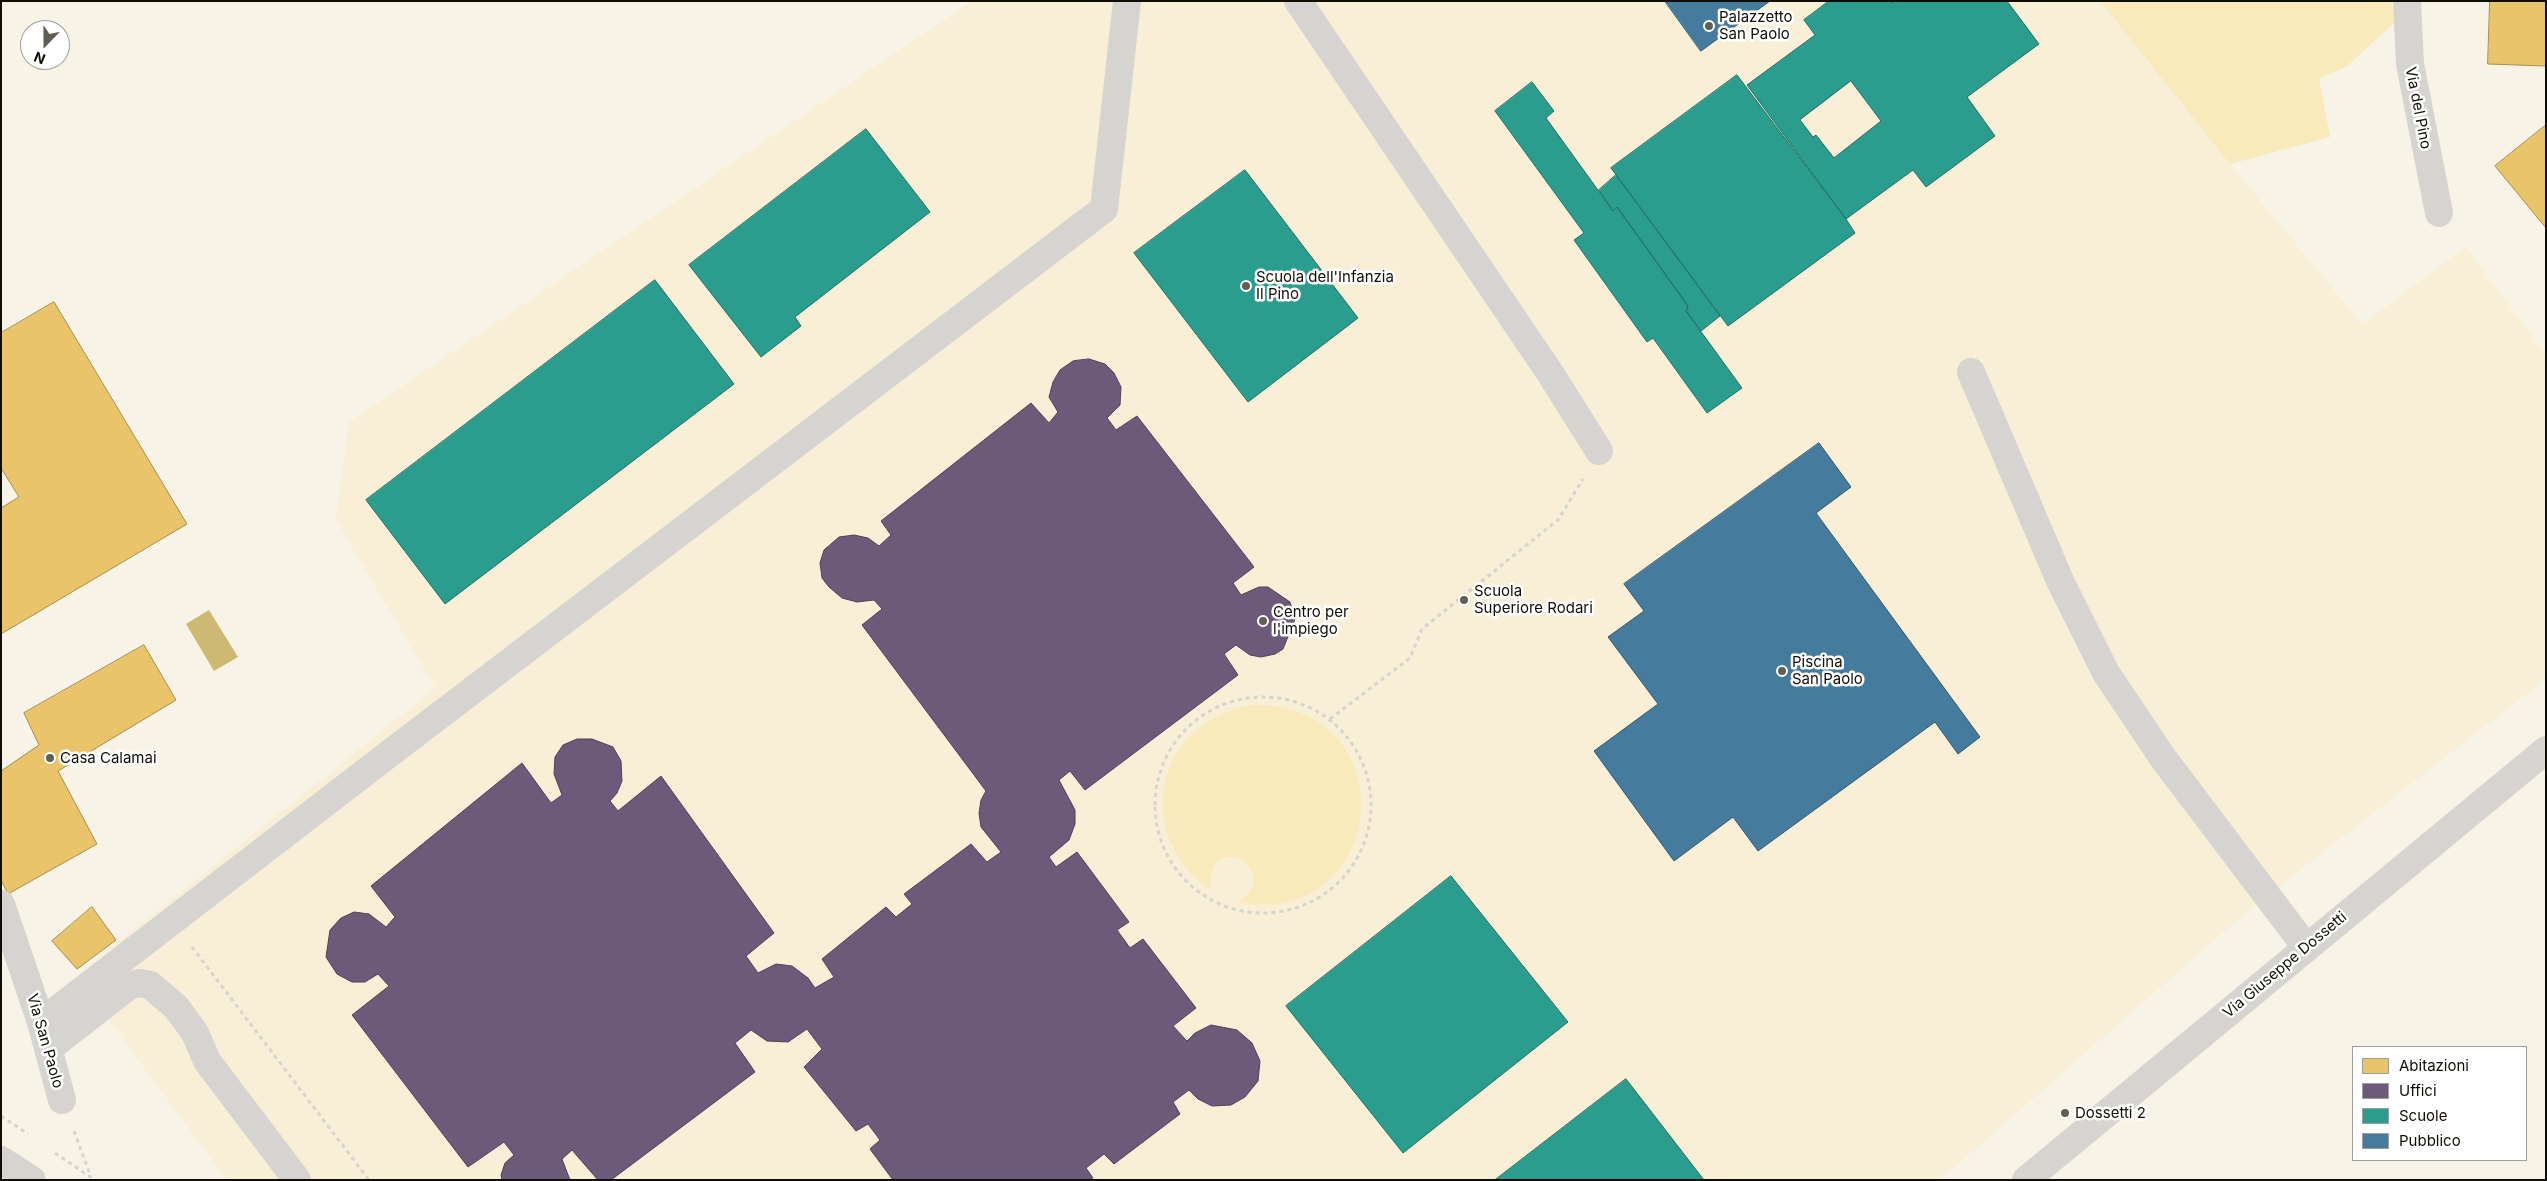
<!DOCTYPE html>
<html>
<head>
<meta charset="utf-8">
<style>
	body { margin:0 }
	#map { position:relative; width:2547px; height:1181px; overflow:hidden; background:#f7f3e6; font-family:Inter,sans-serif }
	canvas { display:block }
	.frame { position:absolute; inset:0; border:2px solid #100d04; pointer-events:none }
	.legend { position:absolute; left:2352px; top:1046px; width:175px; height:115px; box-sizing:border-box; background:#fff; border:1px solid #9f9e9b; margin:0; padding:6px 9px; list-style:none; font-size:15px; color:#100d04 }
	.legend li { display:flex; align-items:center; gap:10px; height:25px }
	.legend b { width:25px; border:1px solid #9f9e9b }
	.north { position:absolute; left:20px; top:20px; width:50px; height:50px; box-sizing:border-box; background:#fff; border:1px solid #9f9e9b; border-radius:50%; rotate:202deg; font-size:14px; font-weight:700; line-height:20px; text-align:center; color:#100d04 }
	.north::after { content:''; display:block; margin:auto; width:18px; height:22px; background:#615e53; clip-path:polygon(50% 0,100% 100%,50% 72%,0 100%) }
</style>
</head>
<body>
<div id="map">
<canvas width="2547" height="1181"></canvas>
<div class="frame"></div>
<ul class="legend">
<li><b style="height:14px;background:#e9c46a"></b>Abitazioni</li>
<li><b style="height:14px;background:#6d597a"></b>Uffici</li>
<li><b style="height:14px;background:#2a9d8f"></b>Scuole</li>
<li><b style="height:14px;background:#457b9d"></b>Pubblico</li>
</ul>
<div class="north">N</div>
</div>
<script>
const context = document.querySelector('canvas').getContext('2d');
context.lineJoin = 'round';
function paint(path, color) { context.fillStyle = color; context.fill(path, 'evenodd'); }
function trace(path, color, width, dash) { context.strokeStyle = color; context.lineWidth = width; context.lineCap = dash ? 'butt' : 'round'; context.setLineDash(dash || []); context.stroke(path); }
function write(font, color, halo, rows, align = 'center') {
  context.font = font + ' Inter,sans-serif'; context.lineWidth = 5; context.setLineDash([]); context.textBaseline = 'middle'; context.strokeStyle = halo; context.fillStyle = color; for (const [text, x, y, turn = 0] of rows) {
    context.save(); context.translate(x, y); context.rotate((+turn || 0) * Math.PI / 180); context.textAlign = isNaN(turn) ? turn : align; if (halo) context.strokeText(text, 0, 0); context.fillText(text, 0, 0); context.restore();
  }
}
paint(new Path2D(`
	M972,1h1128l130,163 132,160 104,-77 80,107v325l-297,231 -309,270h-1713l-151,-204 359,-288 -99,-168 13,-98z`), '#f8efd6');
paint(new Path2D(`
	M2100,1h292l2,22 -48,44 -27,11 11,59 -100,27z
	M1250,705c159,-5 141,225 -13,197 52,-29 -31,-79 -27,-12 -78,-58 -56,-165 40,-185z`), '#f8eabb');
paint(new Path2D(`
	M209,610l29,47 -24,14 -28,-47z`), '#ceb972');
const homes = new Path2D(`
	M2490,1h56v65l-58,-2z
	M2546,125v103l-51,-62z
	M54,302l133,222 -186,110v-126l18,-11 -18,-29v-135z
	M144,645l32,55 -118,71 39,73 -89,50 -7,-14v-109l38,-26 -15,-32z
	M92,907l24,33 -39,29 -25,-28z`);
paint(homes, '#e9c46a');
trace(homes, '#a88d4b', 1);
const offices = new Path2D(`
	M1089,359l16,5 9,9 7,14 -1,18 -13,13 9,12 21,-14 117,151 -21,16 8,12 18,-8h9l22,15 5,17 -12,30 -8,5 -14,3 -11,-2 -14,-10 -12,9 14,21 -153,115 -15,-19 -11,9 16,30v14l-6,16 -20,17 7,10 21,-15 52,70 -12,8 13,18 13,-9 53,69 -23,18 14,15 8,-8 16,-8 26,5 15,13 8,18 -2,20 -13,16 -14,8 -19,1 -14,-7 -9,-9 -16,12 7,12 -8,6 -58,44 -10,-10 -18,14 7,10 -3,2h-197l-23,-31 10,-9 -12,-16 -12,7 -52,-64 18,-18 -15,-20 -19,13 -21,-1 -16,-11 -16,13 20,29 -144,108h-13l-26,-30 -10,9 8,21h-68l-1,-5 4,-12 9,-8 -10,-13 -36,25 -116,-152 37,-29 -11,-12 -13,8h-13l-15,-8 -11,-17 4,-27 11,-12 13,-6 15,2 17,13 9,-10 -24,-31 151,-123 29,40 11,-8 -8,-21 1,-17 8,-12 14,-6h15l21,8 8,14 1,20 -5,12 -7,8 8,10 43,-35 113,157 -28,23 12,17 18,-9 16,2 16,12 7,10 19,-11 -12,-18 64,-52 10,10 16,-13 -8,-10 67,-50 16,18 14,-10 -20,-25 -2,-14 2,-13 5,-9 -124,-166 20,-16 -8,-9 -17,2 -15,-4 -13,-11 -7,-9 -2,-15 4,-13 15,-13 15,-2 14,3 11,8 12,-11 -10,-14 150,-118 18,20 9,-11 -9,-15 4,-15 7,-12 13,-9z`);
paint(offices, '#6d597a');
trace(offices, '#514257', 1);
const schools = new Path2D(`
	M1829,1h61l2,2 3,-2h112l32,43 -72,53 28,39 -69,51 -13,-17 -67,49 -99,-134 68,-50 -11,-15zM1851,81l30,40 -47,37 -18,-23 -3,2 -13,-17z
	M1737,75l109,144 9,14 -127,93 -117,-158z
	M1532,82l22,29 -8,7 67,93 4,-4 71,99 -2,5 56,77 -35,25 -54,-75 -6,4 -73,-102 10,-7 -89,-122z
	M866,129l64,83 -135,105 6,9 -40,31 -72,-92z
	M1245,170l113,148 -110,84 -114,-149z
	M1616,175l104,141 -19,15 -15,-20 2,-5 -71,-99 -4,4 -14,-21z
	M655,280l79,104 -289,220 -79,-104z
	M1451,876l117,146 -165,131 -117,-147z
	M1626,1079l78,101h-209z`);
paint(schools, '#2a9d8f');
trace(schools, '#227265', 1);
const public = new Path2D(`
	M1665,1h105l-69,50z
	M1819,443l32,44 -35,26 164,224 -22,17 -23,-32 -177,129 -25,-34 -59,44 -80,-110 64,-47 -50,-67 36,-26 -20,-27z`);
paint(public, '#457b9d');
trace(public, '#355a6f', 1);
trace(new Path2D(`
	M1155 805a108 108 0 1 1 216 0a108 108 0 1 1-216 0Z
	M1330,719l80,-61 12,-29 136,-109 25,-41
	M192,947l177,233
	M1,1116l27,18
	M74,1131l17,46
	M55,1153l40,27`), '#d4d4d0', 3, [4, 4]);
trace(new Path2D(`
	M1298,1l252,372 49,78
	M2407,1l3,63 29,149
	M1971,372l90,211 45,90 57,85 143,189
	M1,904l40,118 21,78
	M41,1022l344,-265 719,-548 23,-208
	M48,1049l82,-64 10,-2 10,2 26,22 19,26 12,28 90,119
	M1,1160l31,20
	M2026,1180l520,-430`), '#d5d4d0', 28);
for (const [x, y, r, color] of [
	[1709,26,5,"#615e53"],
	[1246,286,5,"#615e53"],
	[1464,600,5,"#615e53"],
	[1263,621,5,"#615e53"],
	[1782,671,5,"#615e53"],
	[50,758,5,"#615e53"],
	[2065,1113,5,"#615e53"]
]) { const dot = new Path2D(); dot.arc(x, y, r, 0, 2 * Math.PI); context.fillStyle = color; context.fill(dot); trace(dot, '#fff', 2); }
write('15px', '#100d04', '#fff', [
	["Palazzetto",1719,17],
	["San Paolo",1719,34],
	["Scuola dell'Infanzia",1256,277],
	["Il Pino",1256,294],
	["Scuola",1474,591],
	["Superiore Rodari",1474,608],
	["Centro per",1273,612],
	["l'impiego",1273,629],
	["Piscina",1792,662],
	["San Paolo",1792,679],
	["Casa Calamai",60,758],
	["Dossetti 2",2075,1113]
], 'left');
write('15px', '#100d04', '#fff', [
	["Via del Pino",2418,108,79],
	["Via Giuseppe Dossetti",2285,965,-40],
	["Via San Paolo",45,1041,74]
]);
</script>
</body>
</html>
